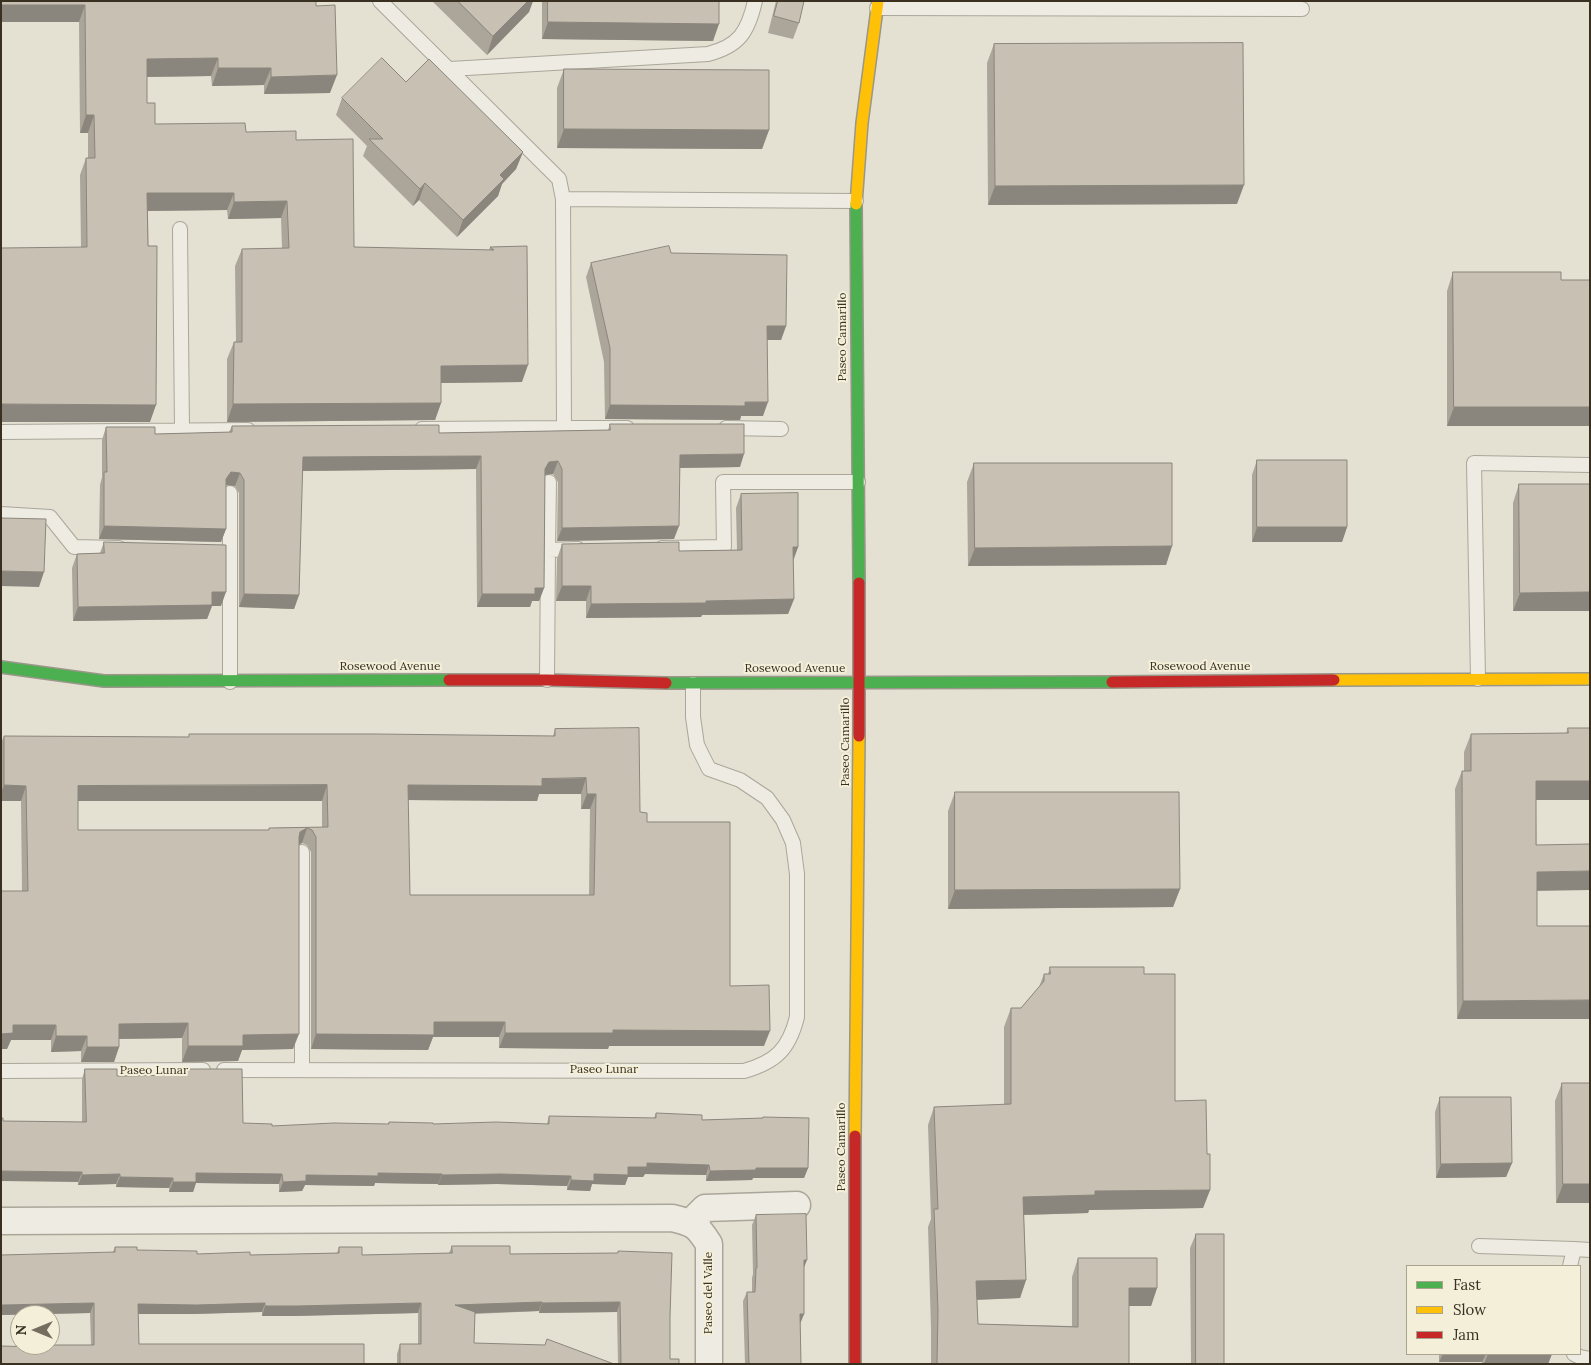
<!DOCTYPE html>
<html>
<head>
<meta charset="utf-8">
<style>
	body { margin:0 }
	#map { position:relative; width:1591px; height:1365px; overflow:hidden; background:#e4e1d2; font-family:Lora,serif }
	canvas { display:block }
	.frame { position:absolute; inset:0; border:2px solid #393022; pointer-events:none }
	.legend { position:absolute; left:1406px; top:1265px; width:175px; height:90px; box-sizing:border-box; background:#f4efd9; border:1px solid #a9a390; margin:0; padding:6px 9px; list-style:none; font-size:15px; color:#393022 }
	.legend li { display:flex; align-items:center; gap:10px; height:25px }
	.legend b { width:25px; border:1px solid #a9a390 }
	.north { position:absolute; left:10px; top:1305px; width:50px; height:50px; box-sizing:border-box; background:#f4efd9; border:1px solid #a9a390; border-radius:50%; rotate:270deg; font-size:14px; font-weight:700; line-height:20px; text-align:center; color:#393022 }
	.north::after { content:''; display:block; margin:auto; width:18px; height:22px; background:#756e60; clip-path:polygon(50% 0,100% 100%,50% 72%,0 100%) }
</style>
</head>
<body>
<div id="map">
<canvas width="1591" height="1365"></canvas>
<div class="frame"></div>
<ul class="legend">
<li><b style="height:6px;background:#4caf50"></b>Fast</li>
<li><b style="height:6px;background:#ffc107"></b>Slow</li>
<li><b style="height:6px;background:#c62828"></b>Jam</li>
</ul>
<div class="north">N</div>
</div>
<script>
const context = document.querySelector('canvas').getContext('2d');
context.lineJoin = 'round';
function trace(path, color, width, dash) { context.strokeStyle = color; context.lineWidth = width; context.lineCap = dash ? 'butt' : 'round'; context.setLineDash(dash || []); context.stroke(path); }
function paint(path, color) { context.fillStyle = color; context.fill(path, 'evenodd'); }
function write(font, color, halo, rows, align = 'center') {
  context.font = font + ' Lora,serif'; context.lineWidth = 4; context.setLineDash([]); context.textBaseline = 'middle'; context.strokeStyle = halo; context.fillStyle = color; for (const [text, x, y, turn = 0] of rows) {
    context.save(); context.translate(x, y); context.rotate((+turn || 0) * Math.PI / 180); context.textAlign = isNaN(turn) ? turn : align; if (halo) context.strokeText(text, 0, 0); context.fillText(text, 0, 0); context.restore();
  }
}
const lane = new Path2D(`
	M380,1l179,178 4,20 1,229h63
	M877,8l425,1
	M450,69l258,-15c31,-8 40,-22 47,-53
	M563,199l293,2
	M180,229l2,201
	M726,428l55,1
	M422,429l142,-1
	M1,432l247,-2
	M230,493v189
	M1,514l49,3 24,30 45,1
	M662,548l62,-1 -1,-65h135
	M548,550l1,-68
	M1478,679l-4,-216 116,2
	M547,680l1,-130 30,-1
	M224,1070l520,1c32,-9 45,-22 53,-54v-143l-4,-31 -10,-23 -16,-22 -27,-18 -31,-11 -12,-24 -4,-28v-33
	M302,1070v-218
	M1,1071l202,-1
	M1479,1246l95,3
	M1570,1266l4,-17 16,1
	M1574,1354l6,3 10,2`);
const street = new Path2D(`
	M1,1221l671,-3c22,5 25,7 37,26v120
	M691,1222l14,-14 92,-3`);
const fast = new Path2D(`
	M856,204l3,379
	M1,667l103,14 345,-1
	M666,683l446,-1`);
const slow = new Path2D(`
	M856,204l6,-81 16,-122
	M1334,680l256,-1
	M855,1136l4,-400`);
const jam = new Path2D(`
	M859,583v153
	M449,680h98l119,3
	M1112,682l222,-2
	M855,1136v228`);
trace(lane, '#aaa69a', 16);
trace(street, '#aaa69a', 29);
trace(fast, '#9a968a', 14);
trace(slow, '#9a968a', 14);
trace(jam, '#9a968a', 14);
trace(lane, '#edebe2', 14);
trace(street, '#edebe2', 26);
trace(fast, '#4caf50', 11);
trace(slow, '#ffc107', 11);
trace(jam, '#c62828', 11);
paint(new Path2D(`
	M1,1l315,5 14,87 -66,1v-9l-52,1 -1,-10 -64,1v26l8,21 91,8 50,8 58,107 135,3 1,-3 37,-1 -5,136 -81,1v20l-6,17 -208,2v-63l7,-17h2l-1,-76 7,-17 40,-1 -1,-30 -53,1 -1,-9 -79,1 2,211 -69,-175 -1,-72 6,-17h2v-25h-8l-1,-111h-78z
	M432,1h101l-4,11 -42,43z
	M542,1h177l-6,40 -171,-2z
	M776,1h28l-5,22 -6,16 -25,-6z
	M994,44l243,160 -249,1 -1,-142z
	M564,69l205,61 -7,19 -205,-1v-60z
	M406,82l117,70 -7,17 -14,15 -4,12 -41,41 -38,-37 -6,6 -50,-50 4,-10 -31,-31 6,-17z
	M671,253l115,73 -5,14h-14l-4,76h-22l-1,4 -135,-1 -1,-57 -18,-85 5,-14z
	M1453,272l108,8h29v146h-143v-135z
	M610,424l130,43 -60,1 -6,71 -117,2 1,-59 -5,-8 -8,1 -1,113 -5,13h-7l-2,6h-53l-1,-138 -174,2 -3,124 -5,14 -55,-2v-114l-4,-7 -9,-1v44l-5,13 -122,-3 1,-54 2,-8v-37l4,-13 49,7 74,-2 3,-6 207,7 169,-3z
	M1257,460l90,67 -5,15h-90v-67z
	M974,463l198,83 -6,19 -198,1 -1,-84z
	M1519,484h71v127h-77v-108z
	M741,494l57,53 -5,14 1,38 -6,15 -86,1 -1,2 -115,1v-17h-30l1,-42 5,-15 117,7 58,-1 -1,-42z
	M104,542l117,64h-9l-5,13 -134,2 -1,-53 5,-14 23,-1z
	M1568,728l22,72h-54l1,91 -80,128 -2,-230 7,-18h2v-19l7,-18 95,-1z
	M555,729l85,83 7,10 83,164 34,60h-155l-1,3 -109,-1v-11h-66l-5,13 -117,-1v-197l-4,-7 -5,-2 -3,2 -6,204 -51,1 -4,11 -56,1v-24l-63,1v8l-5,15h-33v-11l-30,1v-12h-40l-4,9 15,-158 -1,-90h-20v-58l3,-7 185,1v-3l364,2zM539,794h42v15h9l-1,86h-179l-2,-95 129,1zM78,801h244v26l-53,1v2h-191z
	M955,792l225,97 -7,18 -225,2v-98z
	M1050,967l94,7 31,127 32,53 3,36 -7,18 -114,2 -1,3 -64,2 2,65 -6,18 -43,2 1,24 94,2v-49l6,-19 79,30 -6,18h-22v58h-198v-36l-3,-101 3,-8 -3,-94 6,-18 70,-2v-78l7,-19h10l18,-21 5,-13h4z
	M85,1069l32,7 67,-1 2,-6 57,54 29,3 116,-2 1,-2 44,2h114l2,-8 105,2 2,-5 46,7 61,-2v-1l45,51 -4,10h-51l-1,2 -46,1v-6l-61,-1 -2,3h-15l-3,8 -33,-1 -2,7 -23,-1v-4l-70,-2 -59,1v-1l-63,-1 -1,3 -69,-1 -3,6 -23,1v-8l-83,-1 -3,9h-24v-4l-53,-1v-3l-38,1v-3l-75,-61 79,1v-43z
	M1562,1083h28v120h-34l-1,-102z
	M1440,1097l72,66 -6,14 -70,1 -1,-66z
	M756,1215l48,53v46l-4,10 1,40h-56l-2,-63 4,-9h5v-14l1,-4 -1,-49z
	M1196,1234l28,130h-33l-1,-116z
	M452,1246l58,8 108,-1v-2l52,66v42l9,5h-61l-1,-52 -78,1v-2l-64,3 -1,29 140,21h-217v-10l3,-10h18v-31l-125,3h-31v-4l-69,2h-55l1,30 -104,3 1,-2h55l-1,-32 -89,2 112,-63 2,-5 22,3 60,4 53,1 87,-2 2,-6 23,8 87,-2z
	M1439,1354h113l-4,10h-66v-2h-43z`), '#aba59a');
paint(new Path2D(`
	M528,1h5l-4,11 -42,43 6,-19z
	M1,5h84l-6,17h-78z
	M548,22l171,2 -6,17 -171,-2z
	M218,58l-7,18 -70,1 6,-18z
	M218,68h53l-7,17 -52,1z
	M337,75l-7,18 -66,1 7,-17z
	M86,115h8l-6,18h-8z
	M564,129l205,1 -7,19 -205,-1z
	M523,152l-7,17 -14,15 -4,12 -41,41 6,-17 37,-45z
	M425,183l-6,17 -6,6 7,-17z
	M1244,185l-7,19 -249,1 7,-19z
	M147,193h87l-7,17 -86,1z
	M287,201l-6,17 -53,1 6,-17z
	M767,326h19l-5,14h-19z
	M528,365l-6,17 -87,1 6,-17z
	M768,402l-5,14h-22l-1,4 -135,-1 5,-14z
	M441,403l-6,17 -208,2 6,-18z
	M1,404l155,1 -6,17h-149z
	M1454,407h136v19h-143z
	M744,454l-4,13 -65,1 5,-13z
	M481,456l-5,13 -178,2 5,-14z
	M558,461l-5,13 -9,1 1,-6 4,-7z
	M231,472l9,1 -5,13 -9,-1v-6z
	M104,526l122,3 -5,13 -122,-3z
	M679,526l-5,13 -117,2 5,-13z
	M1257,527h90l-5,15h-90z
	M1172,546l-6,19 -198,1 7,-18z
	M793,547h5l-5,14z
	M1,571l43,1 -5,15 -38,-1z
	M562,586h29l-5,15h-30z
	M535,588h9l-5,13h-7l-2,6h-53l5,-13z
	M212,592h14l-5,14h-9l-5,13 -134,2 5,-14z
	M1590,592v19h-77l7,-18z
	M244,594l55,1 -5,14 -55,-2z
	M794,599l-6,15 -86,1 -1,2 -115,1 5,-14 115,-3z
	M586,778l-5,16h-42l-2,7 -135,-1 6,-15 134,-6z
	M1536,781h54v19h-60z
	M4,785l22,1 -5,15h-20v-8z
	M327,785l-5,16h-250l6,-15z
	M587,794h9l-6,15h-9z
	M307,828l-5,15 -7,4 5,-15z
	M1590,871v19l-60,1 7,-19z
	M1180,889l-7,18 -225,2 7,-19z
	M1590,1000v19h-133l6,-18z
	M434,1022h71l-6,15h-66l-5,13 -117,-1 5,-15z
	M188,1023l-6,15 -68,1 5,-15z
	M13,1025h43l-5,15h-40l-4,9h-6v-15z
	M613,1030l157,1 -6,15h-155l-1,3 -109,-1 6,-15z
	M299,1034l-6,15 -51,1 -4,11 -56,1 6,-16 55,-11z
	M56,1036h31l-6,15 -30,1z
	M87,1047h32l-5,15h-33z
	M647,1163l62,2 -3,10 -61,-1 -2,3h-15l-3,8 -33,-1 -2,7 -23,-1 4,-10 23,-6z
	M1512,1163l-6,14 -70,1 5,-14z
	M756,1168h52l-4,10h-51l-1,2 -46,1 4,-10z
	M1,1171l81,1 -4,10 -77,-1z
	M196,1173l86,1 -3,10 -83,-1 -3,9h-24l4,-10z
	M378,1173l64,1 -4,10 -63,-1 -1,3 -69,-1 -3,6 -23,1 4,-10 23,-7z
	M120,1174l-4,10 -38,1 4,-10z
	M501,1174l70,2 -4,10 -70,-2 -59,1 4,-10z
	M120,1177l53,1 -4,10 -53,-1z
	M1563,1184h27v19h-34z
	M1210,1190l-7,18 -114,2 -1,3 -71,2 6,-18 72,-6z
	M804,1260h3l-4,10z
	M1026,1280l-6,18 -51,2 7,-19z
	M1129,1288h28l-6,18h-28z
	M542,1302l-3,9 -88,3 4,-9z
	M620,1302l-3,10 -78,1 3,-10z
	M94,1303l-4,10 -89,2v-10z
	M265,1303l-3,9 -69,2h-58l3,-10z
	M421,1303l-3,10 -125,3h-31l3,-10z
	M800,1314h4l-4,10h-4z
	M1443,1354h43l-4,8h-43z
	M1488,1354h64l-4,10h-64z`), '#8b867d');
const building = new Path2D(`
	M1,1h315v5l19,-1 2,70 -66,2v-9h-53v-10l-71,1v44h8v21l90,-1 1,9 50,-1v9l57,-1 1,108 140,3 -4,-3 37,-1 1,119 -87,1v37l-208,1 1,-62h8v-93l47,-1 -2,-47 -53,1v-9h-87l1,53h9l-1,159 -155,-1v-156l86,-1 -1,-89h9l-1,-43h-8l-1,-110h-84z
	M458,1h70l-35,35z
	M548,1h171v23l-171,-2z
	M778,1h26l-5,22 -25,-7z
	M1243,43l1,142 -249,1 -1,-142z
	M382,58l24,24 23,-23 94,93 -23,23 4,4 -41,41 -38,-37 -5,6 -51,-50h14l-41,-41z
	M564,69l205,1v60l-205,-1z
	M669,246l2,7 116,2 -1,71h-19l1,76h-23v4l-135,-1v-57l-19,-85z
	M1453,272h108v8h29v127h-136z
	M610,424h134v30l-64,1 -1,71 -117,2v-59l-4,-8 -9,1 -4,7 -1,119h-9v6h-53l-1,-138 -178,1 -4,138 -55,-1v-114l-4,-7 -9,-1 -5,7v50l-122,-3v-54h3l-1,-45h49v7l77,-2v-6l207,-1v8l171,-3z
	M1257,460h90v67h-90z
	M974,463h198v83l-197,2z
	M1519,484h71v108l-70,1z
	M798,493v54h-5l1,52 -88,2v2l-115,1v-18h-29v-42l117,-2v9l63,-1 -1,-56z
	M1,518l45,1 -2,53 -43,-1z
	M104,542l122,3v47h-14v13l-134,2 -1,-53 27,-1z
	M639,728l1,84 7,1v9h83v164l39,-1 1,46 -157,-1v3h-108v-11h-71v13l-118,-1v-197l-4,-7 -5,-2 -7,4 -1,5v197l-56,1v11h-55v-23l-69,1v23h-32v-11h-31v-11h-43v8l-12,1v-143h27l-2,-105 -22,-1v-49l185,1v-3h187l179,2v-7zM586,778l1,16h9l-2,101h-184l-2,-110 134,1v-7zM327,785l1,42 -59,1v2h-191v-44z
	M1568,728h22v53h-54v64l54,-1v27l-53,1v54h53v74l-127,1 -1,-230h9v-37l97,-1z
	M955,792h224l1,97 -225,1z
	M1050,967h94v7h31v127l31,-1 1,54h3v36l-115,1v4l-72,2 3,83 -50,1 2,43 100,3v-69h79v30h-28v76h-192l1,-54 -4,-101h4l-4,-102 77,-3v-96h10l23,-27v-7h6z
	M85,1069h32v7l69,-1v-6h56l1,54 29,1v2l62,-3 55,1v-2l44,1v1l63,-2 53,2v-8l107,2v-5l46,2v5l61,-2v-1l46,1 -1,50h-52v2l-46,1 -1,-6 -62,-2v4h-19v8l-34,-1v7l-23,-1v-4l-70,-2 -59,1v-1l-64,-1v3l-72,-1v6l-23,1 -1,-8 -86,-1v9h-23v-4l-53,-1v-3l-38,1v-3l-81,-1v-53h2v3l83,1z
	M1562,1083h28v101h-27z
	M1440,1097h71l1,66 -71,1z
	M806,1214l1,46h-3v54h-4l1,50h-52l-2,-72h8l1,-24h1l-1,-53z
	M1196,1234h28v130h-28z
	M452,1246h58v8l108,-1v-2l54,2 -2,64v42h9v5h-58l-1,-62 -78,1v-1l-87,3 20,7 -1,31 71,2 2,-6 67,25h-214v-20h21v-41l-124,3h-32v-3l-69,2 -58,-1 1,40h225v20h-363v-18l35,1v-2h58v-42l-93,2v-50l114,-3v-5h22v3l60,1v3l53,-2v3l89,-2v-6h23v8l90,-2z`);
paint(building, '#c7c0b3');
trace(building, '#8b867d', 1);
write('12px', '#393022', '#f4efd9', [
	["Paseo Camarillo",843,337,-90],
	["Rosewood Avenue",390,667],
	["Rosewood Avenue",1200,667],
	["Rosewood Avenue",795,669],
	["Paseo Camarillo",846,742,-90],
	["Paseo Lunar",604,1070],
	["Paseo Lunar",154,1071],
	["Paseo Camarillo",842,1147,-90],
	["Paseo del Valle",709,1293,-90]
]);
</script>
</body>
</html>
